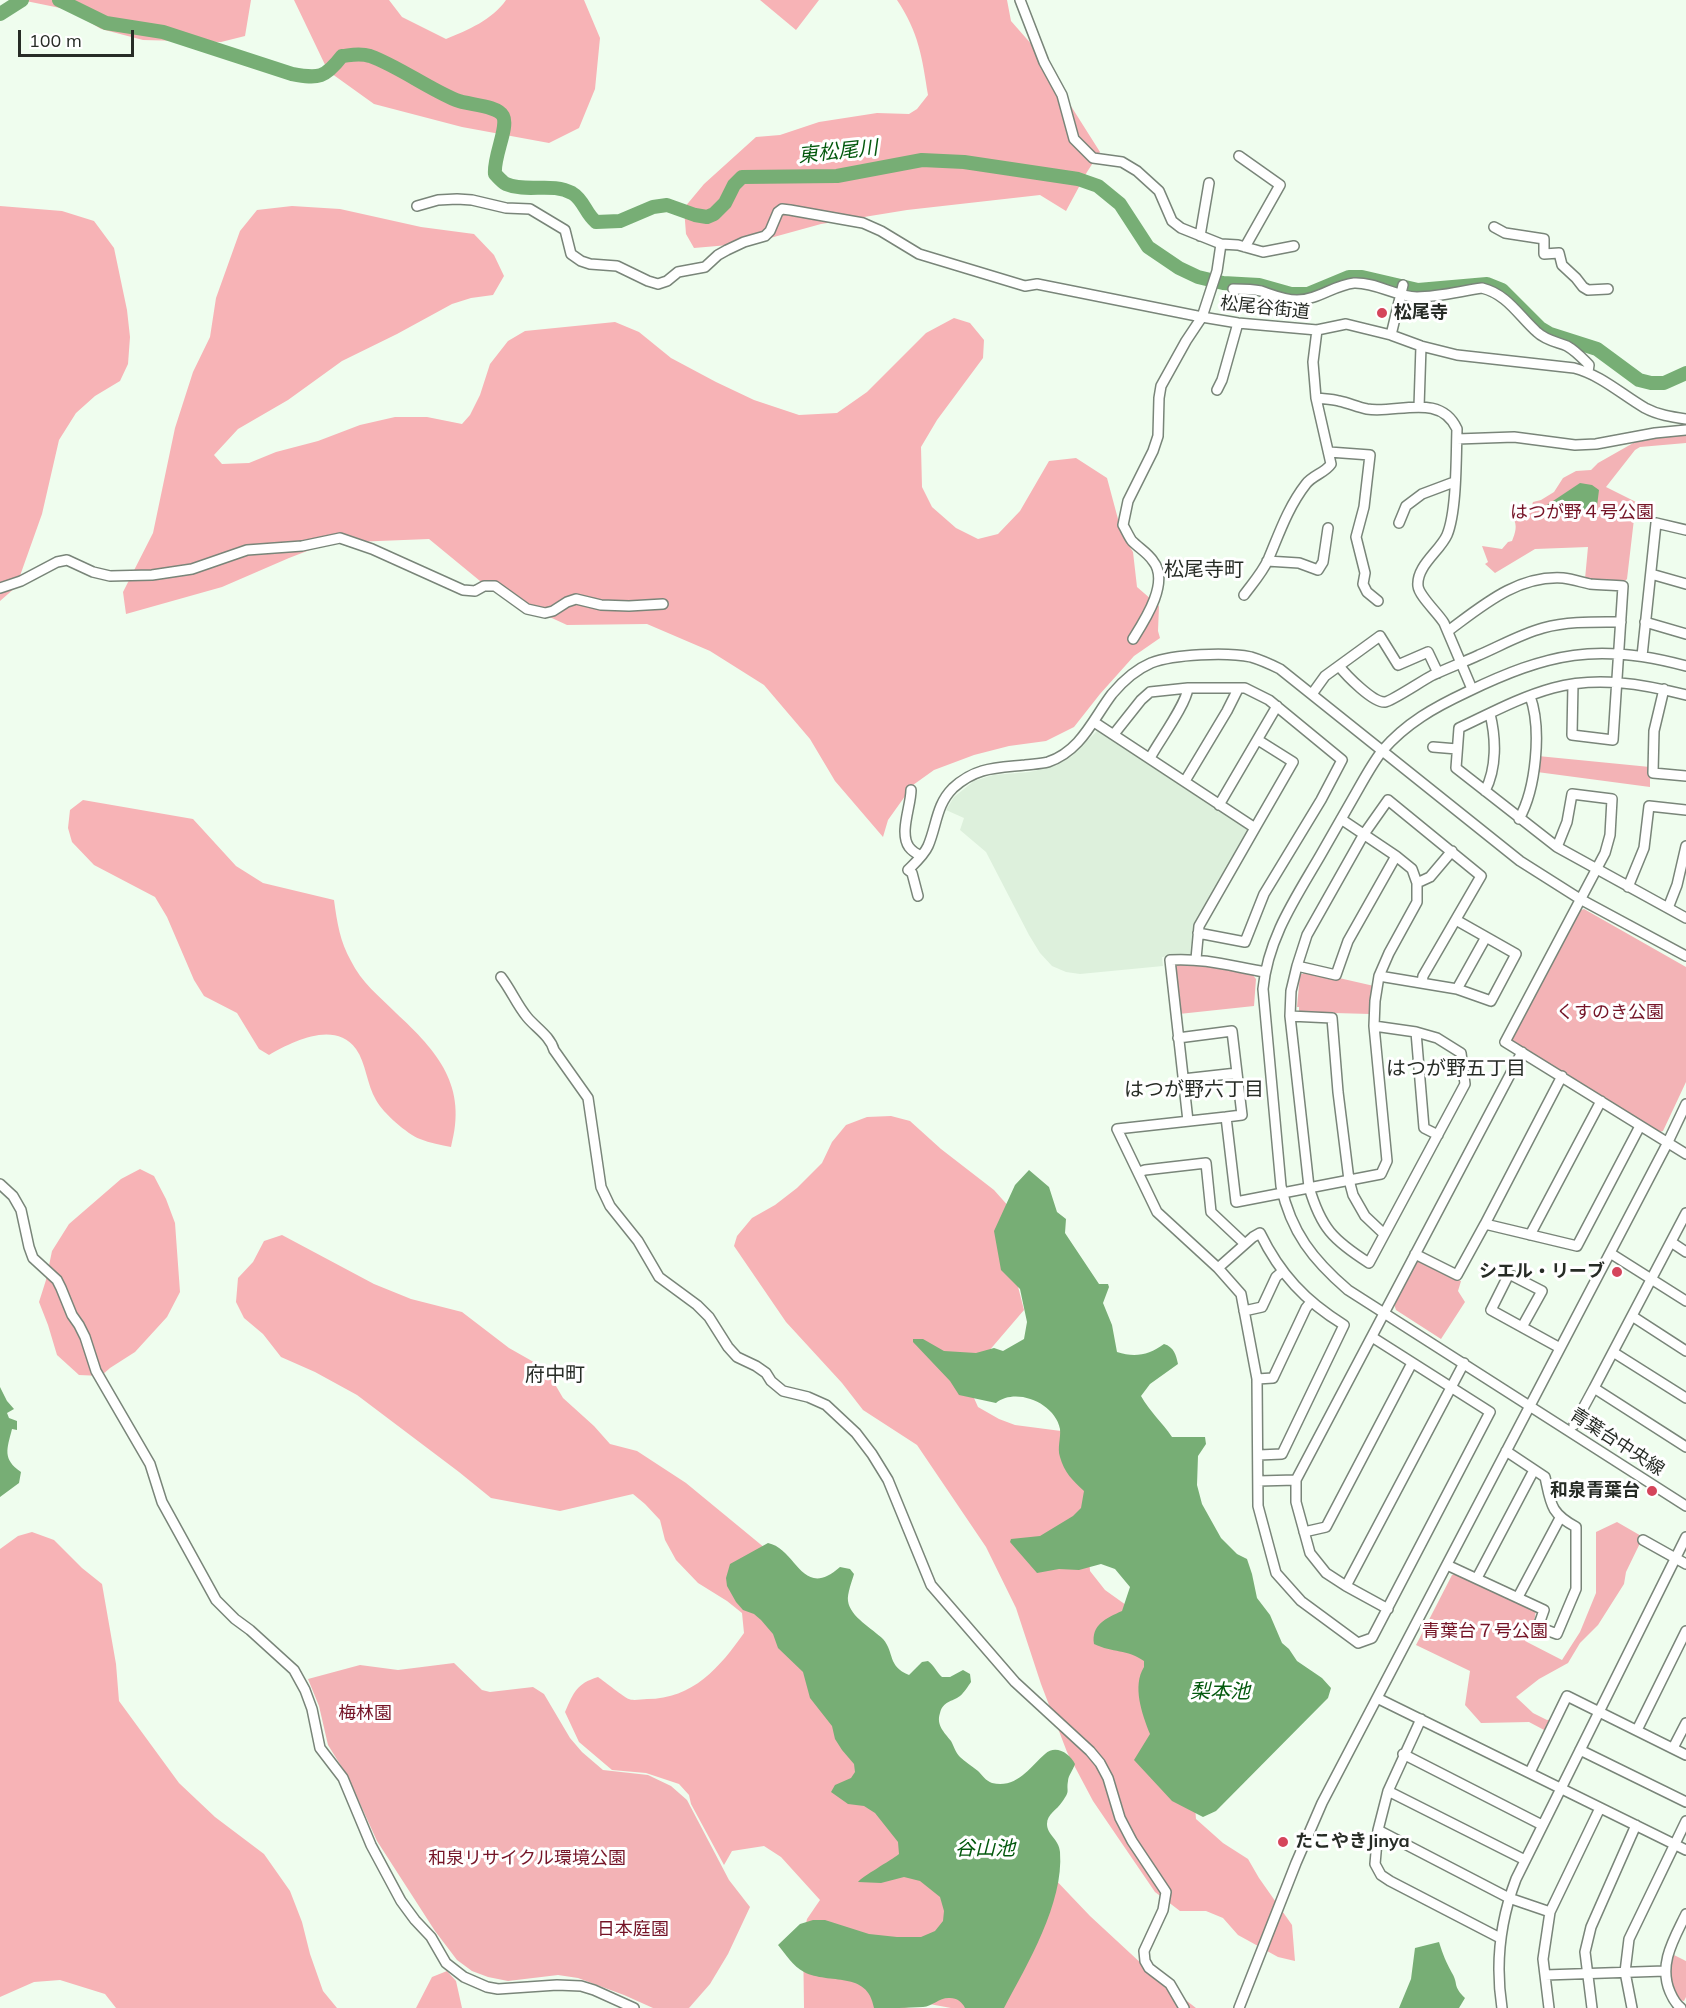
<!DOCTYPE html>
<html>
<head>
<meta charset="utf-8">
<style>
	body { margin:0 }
	#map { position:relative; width:1686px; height:2008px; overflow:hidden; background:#effdee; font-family:Mulish,sans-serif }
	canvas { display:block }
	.scale { position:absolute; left:18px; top:30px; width:116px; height:27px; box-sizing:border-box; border:3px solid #272c26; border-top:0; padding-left:8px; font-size:18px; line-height:21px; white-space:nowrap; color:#272c26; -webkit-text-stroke:4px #fff; paint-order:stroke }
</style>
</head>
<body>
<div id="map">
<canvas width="1686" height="2008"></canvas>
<div class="scale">100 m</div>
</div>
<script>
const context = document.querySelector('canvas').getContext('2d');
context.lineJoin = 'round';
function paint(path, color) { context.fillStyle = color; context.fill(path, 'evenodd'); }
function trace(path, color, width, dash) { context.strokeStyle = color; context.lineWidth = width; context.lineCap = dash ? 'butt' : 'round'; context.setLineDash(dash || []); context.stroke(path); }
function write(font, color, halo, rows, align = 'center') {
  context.font = font + ' Mulish,"Noto Sans JP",sans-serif'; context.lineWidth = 6; context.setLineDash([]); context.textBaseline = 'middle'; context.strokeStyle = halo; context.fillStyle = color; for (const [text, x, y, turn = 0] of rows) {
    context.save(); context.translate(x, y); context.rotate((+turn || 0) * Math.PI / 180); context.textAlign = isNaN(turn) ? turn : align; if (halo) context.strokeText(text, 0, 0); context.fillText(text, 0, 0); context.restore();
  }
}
paint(new Path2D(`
	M1097,731h5l145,96 2,5 -54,94 -1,25 -4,4 -28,2 1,9 -83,8 -14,-2 -14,-6 -12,-13 -11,-18 -43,-83 -26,-22 4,-12 -18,-8 8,-13 20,-16 19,-6 37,-3 27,-7 15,-9z`), '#ddf0dc');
paint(new Path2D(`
	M1686,433v10l-46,4 -5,3 -29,37 30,15 -9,77 -4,4 -38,-4 3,-32 -53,2 -40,24 -10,-9 3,-2 -6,-16 20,3 6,-7 4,-1c3,-8 6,-15 1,-23l14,2 6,-18 8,-2 13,-8 9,-14 13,-7 15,-1 7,-7 37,-21 13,-5z
	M1538,756l112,11v20l-113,-15z
	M1584,909l102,58v115l-23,49 -6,2 -144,-91 -1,-5 66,-126z
	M1177,964l38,2 37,8 4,5 -2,27 -75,8 -5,-45z
	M1304,970l70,16 -4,28 -71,-2v-5h-2l3,-33h3z
	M1421,1260l40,21 -3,10 7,11 -24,37 -45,-29 -2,-6 22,-42z
	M1617,1522l26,15 -17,35 -2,12 -26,41 -18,18 -12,20 -29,16 -23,18 17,16 14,7 5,-1 -6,12 -17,-9 -48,1 -16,-18 5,-34 -54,-26 36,-70 6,-2 78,37 -3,19 -6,13 35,18 18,-28 16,-39v-61z
	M454,1663l28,27 8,2 43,-5 11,7 26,44 12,14 21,18 45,5 23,11 16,14 42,80 21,27 -22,47 -18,30 -21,24h-36l-29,-13 -46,-17 -20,-3 -50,6 -20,-4 -16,-6 -15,-11 -22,-29 -58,-90 -29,-64 -20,-32 -9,-39 -11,-27 52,-14 38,5z
	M1672,1954l14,7v36l-2,4 -5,-1c-9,-16 -9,-29 -7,-46z`), '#f3b3b6');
paint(new Path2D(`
	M21,0h230l-6,36 -24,6 -78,-2 -42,-11 -31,-19z
	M294,0h95l13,17 44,22c22,-9 46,-19 60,-39h78l16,38 -5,51 -16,39 -30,15 -87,-16 -88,-23 -46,-33z
	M760,0h59l-23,30z
	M897,0h110l4,21 22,25 67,106 -13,20 -21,39 -26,-16 -133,15 -86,14 -69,19 -58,5 -8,-14 -2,-26 20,-24 52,-47 24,-2 39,-13 58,-9 32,1 8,-5 11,-14c-6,-38 -9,-62 -31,-95z
	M0,206l62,5 32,10 20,27 13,62 3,27 -2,27 -8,17 -25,15 -19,17 -17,27 -17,74 -26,73 -16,14z
	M292,206l48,3 81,18 53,7 20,21 10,21 -11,19 -22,3 -19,6 -55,30 -55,27 -54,39 -50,29 -24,26 8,9 27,-1 27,-11 42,-11 42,-16 35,-8h32l35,7 8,-9 10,-20 10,-31 18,-23 17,-10 90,-9 24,10 32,26 45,24 38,18 45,15 38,-2 30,-21 59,-59 28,-15 16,5 14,17 -1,18 -46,62 -16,27 1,40 10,20 24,21 22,11 20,-5 22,-23 29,-50 27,-3 31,20 15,56 11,18 4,35 22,19 -1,25 2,7 -26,18 -34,38 -26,33 -28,14 -37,5 -35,9 -40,15 -21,15 -25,35 -5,17 -48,-56 -25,-42 -46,-54 -54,-34 -63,-27 -80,1 -76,-35 -62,-51 -101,4 -39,15 -67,29 -96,27 -3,-22 30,-59 22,-105 18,-56 17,-35 6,-39 24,-67 17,-21z
	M83,800l110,19 43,47 27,17 71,17c3,22 6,42 17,61 10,21 29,36 45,52 42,39 72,73 55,134 -10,-2 -21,-4 -31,-8 -13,-5 -37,-26 -44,-39 -9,-15 -10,-37 -20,-51 -21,-29 -63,-8 -87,6l-10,-6 -22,-36 -33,-17 -10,-16 -27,-63 -12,-20 -61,-32 -22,-23 -4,-14 2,-18z
	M891,1116l19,5 31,28 53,41 16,18 3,59 11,43 -36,42 -18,37 8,18 21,12 16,6 46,6 21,21 8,119 15,19 21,15 40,66 28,123 2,25 27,24 25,16 11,19 33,47 3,36 -17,-4 -40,-22 -15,-17 -17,-7h-26l-25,-19 -62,-91 -26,-49 -26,-68 -25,-76 -30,-61 -69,-102 -54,-35 -21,-27 -56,-61 -52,-76 3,-10 15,-18 23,-13 22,-17 25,-25 10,-21 14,-17 21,-8z
	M140,1169l14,7 12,23 9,24 5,69 -13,25 -32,35 -25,16 -9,8 -22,-1 -22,-20 -9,-30 -9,-23 7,-22 6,-29 17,-27 52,-45z
	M282,1235l92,49 37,15 51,13 47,36 37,21 17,29 31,28 16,18 27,7 49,32 85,70 259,300 60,63 67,62 39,30h-245l-27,-5 -19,5h-101l-1,-71 4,-18 13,-19 -39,-43 -17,-11 -32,5 -8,14 -33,-61 -2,-9 -10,-11 -33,-11 -34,-3 -33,-28 -14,-30c9,-20 11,-28 33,-35 6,4 27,21 31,22 4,2 13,0 18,0 46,0 73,-32 97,-66l-2,-20 -15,-12 -29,-18 -22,-23 -11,-20 -5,-20 -15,-16 -12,-10 -73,17 -69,-13 -32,-26 -102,-77 -42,-23 -34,-15 -18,-23 -19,-16 -8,-16 2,-24 15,-16 11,-21z
	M32,1532l22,8 28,28 20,16 14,80 3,37 60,82 36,34 49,37 26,37 12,31 8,32 13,37 14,17h-221l-11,-14 -45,-14 -26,2 -34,15v-448l18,-13z
	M447,1971l9,10 6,27h-46l16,-31z`), '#f7b3b6');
paint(new Path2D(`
	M1580,483l12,2 7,5 -2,16 -2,3 -50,2 -1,-2v-2z
	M1029,1170l20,17 8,25 9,7 -1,14 34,51h9l1,3 -6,16 9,22 5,27c18,6 32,3 47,-8 10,3 12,11 14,20l-28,20 -9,12c9,16 21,26 31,41h33l1,7 -8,12 -1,29 5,19 19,34 16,16 10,5 5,15 5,24 13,17 12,28 7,6 8,12 25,17 9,10 -3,10 -112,113 -13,6 -31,-16 -38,-41 16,-26c-8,-20 -18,-48 -6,-67v-6c-17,-12 -31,-8 -50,-17 -3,-19 12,-26 28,-33l8,-24 -15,-18 -14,-5 -22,6 -20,-1 -22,4 -27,-31 1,-3 29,-3 33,-20 8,-8 3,-17c-11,-10 -20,-19 -24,-34 -3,-9 1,-19 0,-28 -5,-26 -44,-42 -64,-26l-37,-8 -9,-14 -37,-39v-3h10l21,12 32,2 18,-5 9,3 21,-12 3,-17 -7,-33 -19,-19 -7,-39 21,-46z
	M0,1387l7,14 7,8 -7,4 2,5 8,3v9l-5,-1c-5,20 -10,30 9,43l-2,11 -19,14z
	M768,1543c29,6 34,58 72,24l10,2 4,5c-2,7 -7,20 -6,27 2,16 25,28 35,38 12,14 4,27 26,36l13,-13 6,-1c7,5 8,11 14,16h8l13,-7 7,4 1,8c-3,4 -7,11 -11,14 -8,6 -17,5 -20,17 -4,12 4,19 11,28 3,5 4,11 9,16 5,5 12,9 18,14 4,4 8,10 14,12 25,6 38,-16 53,-29 11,-10 25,0 30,10 -2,6 -7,12 -7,17 -2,11 3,9 -6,21 -5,8 -15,12 -15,22 0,11 12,15 13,28 4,51 -33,113 -56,156h-39c-3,-6 -8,-10 -15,-10 -10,-1 -17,8 -27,9 -15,1 -33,1 -49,1 -6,-38 -45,-23 -70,-36 -11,-6 -18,-17 -26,-27l22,-21 13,-4h12l44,14 28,3h24l14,-6 8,-10 1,-10 -4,-14 -20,-16 -16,-4 -23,6 -23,-1c5,-6 32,-21 41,-28l-1,-12 -23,-29 -11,-7 -16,-2 -17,-12 4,-7 16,-7 4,-6 -1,-8 -12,-14 -7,-11 -3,-13 -22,-28 -7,-26 -25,-24 -5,-14 -12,-14 -7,-6 -11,-4 -7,-8 -9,-16 -1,-8 4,-14z
	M1439,1942c4,13 7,20 13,31 7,12 0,12 13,25l-6,10h-60l12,-29 4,-31z`), '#77ae75');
trace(new Path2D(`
	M59,0l47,23 57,9 129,42c27,5 33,4 50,-18 10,-1 18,-3 28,0 28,10 57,32 86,44 12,5 41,5 47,16 6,11 -10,41 -8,58 3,3 7,8 11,10 21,9 46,-2 66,9 12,7 13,20 24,29l24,-1 33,-14 14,-2 28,10 12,2 7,-3 11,-11 9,-18 8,-8 95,-1 85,-16 42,2 114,17 20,7 22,18 28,43 31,21 19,9 25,6 36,2 32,9h17l41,-17h13l56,13 69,-6 15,6 38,38 10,6 47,15 42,31 12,3h13l22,-10
	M0,14l22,-14`), '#77ae75', 14);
const minor = new Path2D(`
	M1020,0l24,62 18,33 12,44 19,19 29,4 15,9 22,20 13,30 9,7 40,16 -4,27 -15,46 36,6 79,7 29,-6 45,11 30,11 36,9 117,13c27,7 47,26 71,40 13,7 27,9 41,11
	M1239,156l41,29 -35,62
	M417,206l21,-6 19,-1 15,1 34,8 24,1 35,21 6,24 10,7 9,3 27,2 31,15 10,3 9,-3 11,-9 27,-5 13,-12 9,-5 17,-8 21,-6 5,-5 8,-19 4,-3 8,1 73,13 18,8 38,23 106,32 12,-2 165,33 -16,24 -25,45 -2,12 -1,38 -5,15 -25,50 -5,24c3,5 6,12 9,16 7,7 16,12 21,20 17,21 -8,59 -20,78
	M1494,227l11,6 39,6v15l15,-1 3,12 14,13 7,9 5,3 20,-1
	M1200,236l9,-53
	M1221,244l17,1 25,7 31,-6
	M1233,289c10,0 19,0 28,2 12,4 23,9 36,9 21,0 37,-15 57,-17 22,-1 42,14 63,14 21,0 44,-6 65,-9 25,6 37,28 55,44 8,8 20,10 30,14 9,5 15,12 22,19l-1,7
	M1317,330l-4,32 3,36c7,1 16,1 23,3 10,2 18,6 28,8 30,5 73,-17 90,20 -1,27 0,82 -10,106 -7,16 -31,31 -29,51 1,10 20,27 26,37l28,66
	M1391,335l12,-50
	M1217,390l5,-10 16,-57
	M1419,407l2,-61
	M1457,439l57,-2 61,8 21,-1 59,-11 31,-3
	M1329,452l41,3 -6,52 -8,30 9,36 -2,11 4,8 11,9
	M1399,523l7,-17 16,-12 32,-12
	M1267,561l32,2 19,7 5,-8 5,-34
	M1651,574l35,10
	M0,588l21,-7 36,-19 10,-2 26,12 17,4 42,-1 40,-6 55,-19 55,-4 38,-8 32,11 91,41 12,1 9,-5h11l32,23 18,4 8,-2 14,-9 9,-3 25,6 28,1 34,-2
	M1244,595c8,-11 18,-22 24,-35 11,-26 20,-53 38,-76 7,-9 19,-11 25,-20l-15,-66
	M1645,622l41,12
	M1448,631c34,-25 69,-56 115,-53 9,1 18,4 27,6 11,1 22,1 33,2l-10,154 -41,-5 1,-51
	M1642,656l14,-133 30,7
	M1339,666c7,9 34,37 46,36 7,-1 38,-22 48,-27 15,-7 31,-13 46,-20 21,-9 42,-21 64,-27 25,-7 51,-6 78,-6
	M1686,666c-88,-24 -138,-13 -219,26 -32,15 -61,31 -85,59 -10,13 -18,28 -26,42 -12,21 -24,42 -36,63 -25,43 -52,82 -57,133l18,197c10,46 32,74 67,104l338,216
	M1664,689l-10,42 -1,42 33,3
	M1312,694l13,-18 55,-40 18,29 30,-13 10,21
	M1686,695c-43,-11 -89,-19 -133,-7 -33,9 -64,26 -94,40l-3,40 101,79 129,71
	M1094,722l161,106 -56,98 -3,33
	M1114,734l27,-34 9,-8 38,-4h57l24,12 73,60 -21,40 -57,94 -19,48 -47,-9
	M1433,747l24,2
	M1150,758c9,-17 36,-53 38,-70
	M1185,781l42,-70 11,-22
	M911,790c0,16 -12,43 -2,57 3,4 8,7 12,9
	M1485,791c12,-23 11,-53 5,-77
	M1219,805l58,-99
	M1341,819l55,37 16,13 5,14v19l-28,51 -10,23 -4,25 -1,25 13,135 -6,13 -145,28 -10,-85 -109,12 40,83 61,56 23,26 16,85 1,127 18,67 25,28 57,42 14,-5 118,-226 -118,-75
	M1519,819c17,-30 23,-90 11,-123
	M1255,828l38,-66 -35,-22
	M1557,847l10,-25 5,-28 40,5 -2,36 -5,18 -100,189 181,112
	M1417,883l13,-6 22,-26
	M1628,887l16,-39 5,-42 37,4
	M918,896l-6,-23 -4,-3c7,-7 16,-15 20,-24 9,-21 8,-41 25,-58 23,-21 43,-20 72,-23 7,-1 16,-1 23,-3 33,-11 45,-43 64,-68 10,-12 25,-25 39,-31 23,-9 76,-11 100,-6 10,3 19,7 29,12l240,192 60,38 106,57
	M1668,908l9,-23 9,-39
	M1297,966l39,9 12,-34 48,-85
	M1379,976l78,13 34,12 25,-47 -60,-34
	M501,977c10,13 16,28 26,40 9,11 23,19 27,33l34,48 13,89 9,19 28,35 21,36 38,28 12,12 19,30 9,10 19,9 10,7 5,8 12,10 25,6 18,8 30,28 16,21 16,26 43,105 84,97 75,69 10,12 8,15 12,40 12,23 34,51 -3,18 -19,41 1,10 4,7 21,16 14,24
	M1457,989l29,-52
	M1290,1016l42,2 6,74 11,88 4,15 12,21 19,18
	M1374,1026l42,6 21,6 24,15 4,31 -96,179c-36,-23 -48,-35 -60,-76l-19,-171 1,-25 6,-25 10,-31 57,-101 24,-34 93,76 -58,100 -1,7
	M1416,1032l8,96 14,7
	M1178,1038l54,-7 10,84 -16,2
	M1183,1079l54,-6
	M1188,1121l-18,-161c36,-2 60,6 95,12
	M1139,1172l6,-2 61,-7 5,49 34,32
	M0,1184l13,12 8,14 8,37 4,11 24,22 4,8 11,27 7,10 6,12 11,34 54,93 12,38 54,98 19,19 15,11 44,40 11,20 7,19 8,39 23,30 28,67 30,56 14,19 16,17 15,26 18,14 23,10 11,2 59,-4 24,1 13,4 40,18
	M1686,1213l-92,175 92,59
	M1485,1224l77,-148
	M1530,1235l71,-134
	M1671,1242l15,10
	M1610,1253l76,48
	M1415,1254l42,21 28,-51 92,22 63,-120
	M1218,1268l35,-31 7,-4c20,41 45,68 84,92l-62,129 -23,1
	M1244,1311l18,-4 14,-30 7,-6
	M1632,1316l54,35
	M1522,1327l20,-36 -33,-17 -18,36 69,38
	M1613,1352l73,46
	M1257,1379l16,-1 33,-70 5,-6
	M1574,1425l20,-37
	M1296,1480v22l14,51 16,20 20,13 42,23
	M1258,1481l38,-1 226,-428
	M1304,1532l22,-5 86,-164
	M1643,1540l43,24
	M1447,1565l97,45 -6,17 19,7 19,-45v-62c-26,-14 -25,-23 -31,-50l-39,-26
	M1477,1578l57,-108
	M1346,1586l118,-223
	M1518,1597l42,-79
	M1377,1698l309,152
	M1421,1719l-33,72 -10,39 -3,34 6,11 9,6 110,57
	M1637,1730l49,-99
	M1673,1748l13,-25
	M1580,1750l106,52
	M1403,1754l139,71
	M1530,1772l37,-76 119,59
	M1388,1791l137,69
	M1378,1830l131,68 41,14
	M1545,1975l120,-4
	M1239,2008l57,-145 26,-60 345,-659 19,-40
	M1502,2008c-7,-45 -2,-87 14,-129l170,-342
	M1549,2008l-6,-49 7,-47 50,-104
	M1592,2008l-7,-56 6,-25 45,-102
	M1632,2008l-7,-36 4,-33 57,-118
	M1681,2008c-5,-4 -8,-9 -11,-16 -12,-28 4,-53 16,-78`);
trace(minor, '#798579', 12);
trace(minor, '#fff', 9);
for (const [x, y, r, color] of [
	[1382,313,6,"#d5455b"],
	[1617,1272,6,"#d5455b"],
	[1652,1491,6,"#d5455b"],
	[1283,1842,6,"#d5455b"]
]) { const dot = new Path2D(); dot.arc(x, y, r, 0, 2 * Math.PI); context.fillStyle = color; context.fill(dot); trace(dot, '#fff', 2); }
write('18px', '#272c26', '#fff', [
	["松尾谷街道",1265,308,6],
	["青葉台中央線",1617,1442,33]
]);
write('bold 18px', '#272c26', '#fff', [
	["松尾寺",1394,313],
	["シエル・リーブ",1605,1272,"right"],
	["和泉青葉台",1640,1491,"right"],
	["たこやきJinya",1295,1842]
], 'left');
write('18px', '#751427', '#fff', [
	["はつが野４号公園",1582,513],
	["くすのき公園",1610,1013],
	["青葉台７号公園",1485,1632],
	["梅林園",365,1714],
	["和泉リサイクル環境公園",527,1859],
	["日本庭園",633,1930]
]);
write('italic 20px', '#04590e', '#fff', [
	["東松尾川",838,152,-6],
	["梨本池",1220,1692],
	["谷山池",985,1849]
]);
write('20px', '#272c26', '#fff', [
	["松尾寺町",1204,570],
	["はつが野五丁目",1456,1069],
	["はつが野六丁目",1194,1090],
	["府中町",555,1375]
]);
</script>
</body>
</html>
